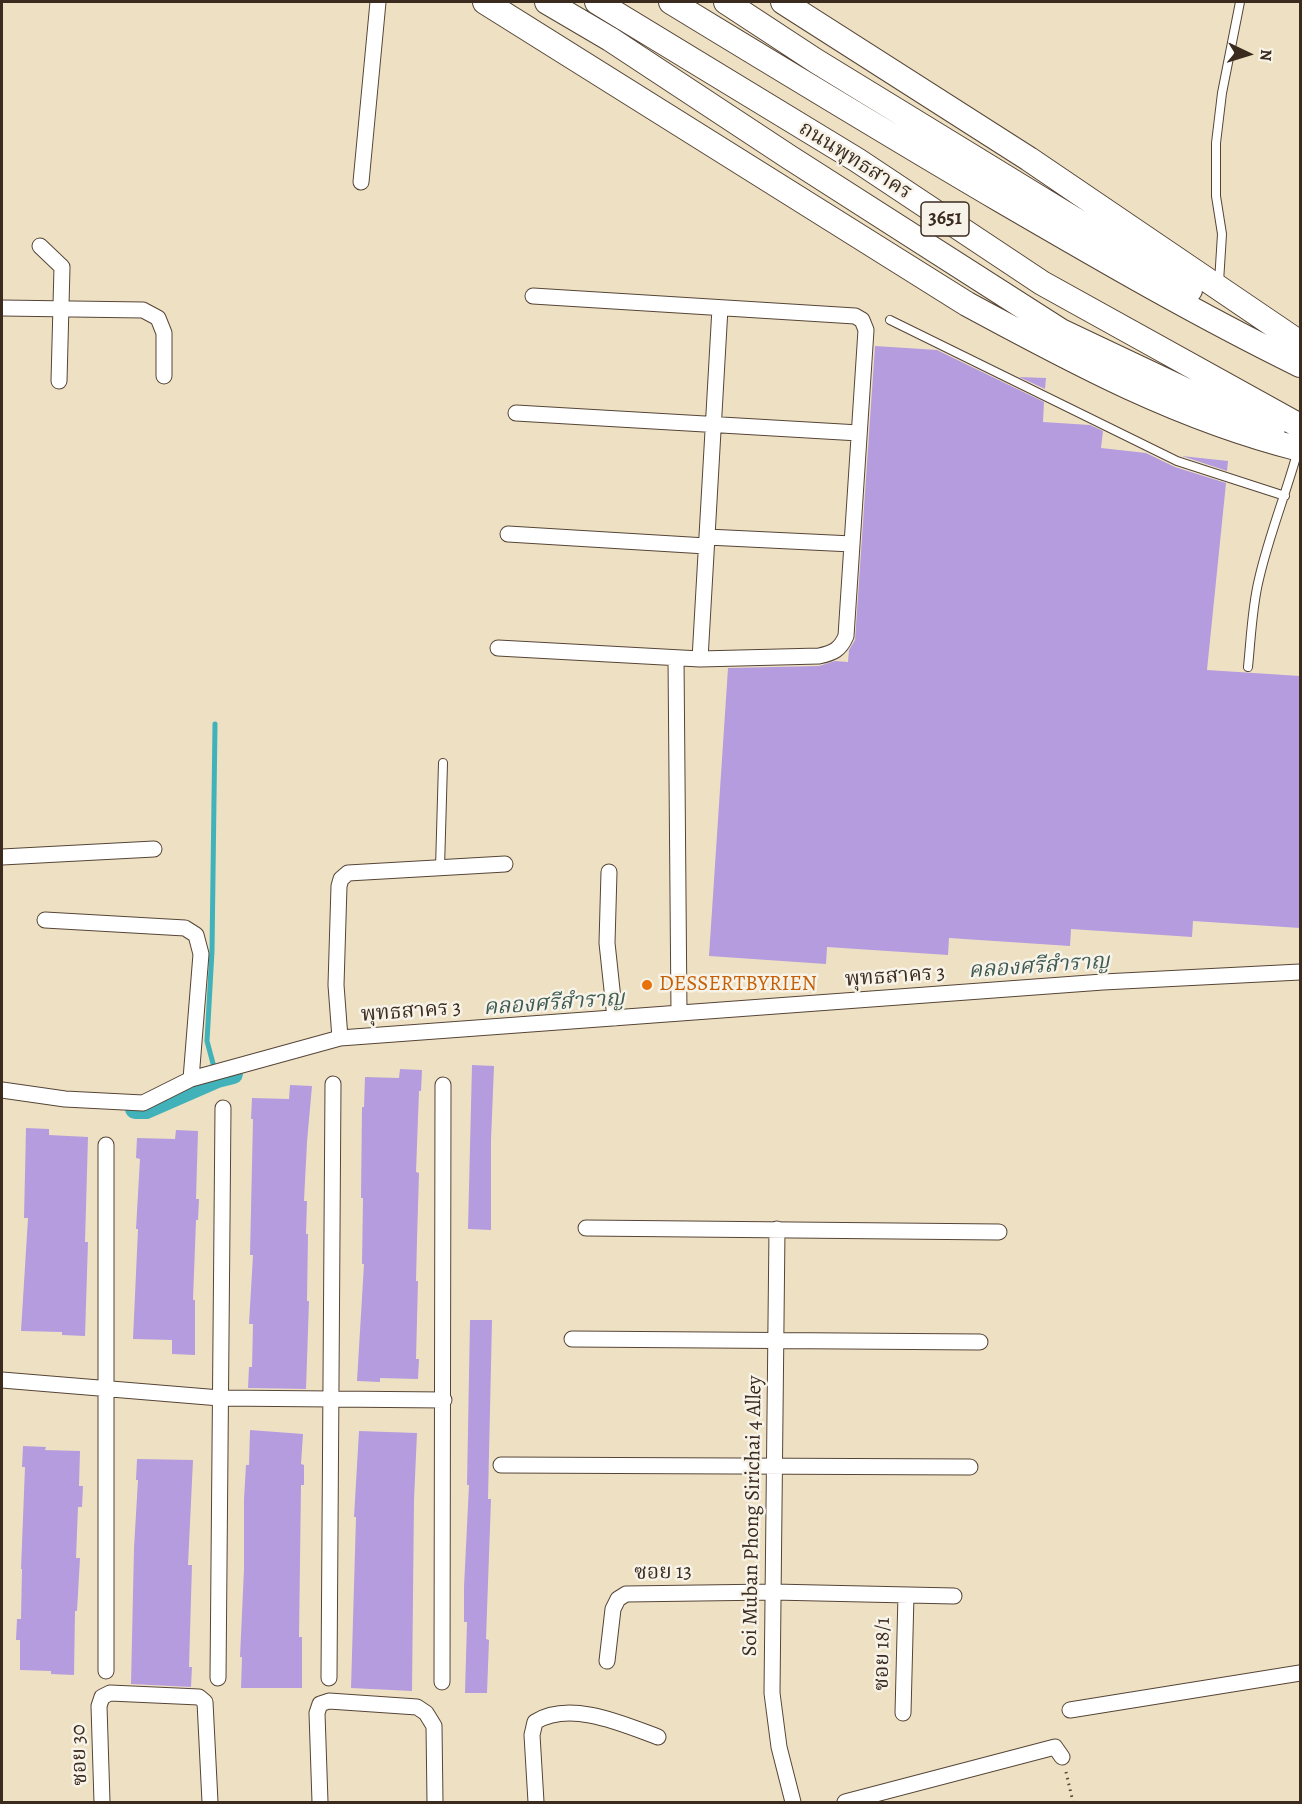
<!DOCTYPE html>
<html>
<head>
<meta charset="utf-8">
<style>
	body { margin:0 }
	#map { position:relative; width:1302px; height:1804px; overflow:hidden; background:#eee1c3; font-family:Alegreya,serif }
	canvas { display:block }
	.frame { position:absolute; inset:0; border:3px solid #3b2a1e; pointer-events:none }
	.north { position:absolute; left:1218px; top:24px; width:60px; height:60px; -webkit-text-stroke:4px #f7f3e8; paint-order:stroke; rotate:94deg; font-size:16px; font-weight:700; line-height:24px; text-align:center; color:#3b2a1e }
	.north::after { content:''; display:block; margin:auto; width:21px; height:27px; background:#3b2a1e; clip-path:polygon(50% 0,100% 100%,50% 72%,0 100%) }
</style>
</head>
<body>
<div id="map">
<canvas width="1302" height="1804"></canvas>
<div class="frame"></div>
<div class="north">N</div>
</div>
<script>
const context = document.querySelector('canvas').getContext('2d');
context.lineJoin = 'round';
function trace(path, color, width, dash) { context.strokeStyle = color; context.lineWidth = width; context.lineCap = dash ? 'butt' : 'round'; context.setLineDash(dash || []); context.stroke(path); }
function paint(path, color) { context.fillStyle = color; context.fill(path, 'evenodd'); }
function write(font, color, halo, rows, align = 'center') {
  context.font = font + ' Alegreya,"Noto Serif Thai",serif'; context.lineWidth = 5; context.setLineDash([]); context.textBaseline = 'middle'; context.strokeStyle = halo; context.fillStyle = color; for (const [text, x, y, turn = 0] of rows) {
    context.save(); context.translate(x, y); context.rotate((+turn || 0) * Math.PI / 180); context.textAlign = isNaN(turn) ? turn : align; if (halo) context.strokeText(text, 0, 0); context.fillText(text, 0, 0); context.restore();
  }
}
trace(new Path2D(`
	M215,1071l-8,-30 5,-90 3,-227`), '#41b2b9', 5);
trace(new Path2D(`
	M135,1109h11l71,-31 16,-4`), '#41b2b9', 20);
paint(new Path2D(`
	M875,346l62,4 107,52 -1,20 47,3 13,6 -2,17 45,5 29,14 51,16 -19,187 93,6v252l-107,-7 -1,16 -121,-8 -1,17 -121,-8 -1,17 -121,-8 -1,17 -117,-8 19,-288 91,-2 16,-5 13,1 1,-12 6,-10z
	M1019,377l27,1 -1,11z
	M1182,456l46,5 -1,10z
	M472,1065l22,1 -3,74v90l-23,-1z
	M400,1069l22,1 -1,21h-2l-3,81 3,1 -2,67 -1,41h2l-2,78h3l-1,20 -38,-1v4l-23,-1 7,-117h-2l1,-66h-2l1,-91h2l1,-30 34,1z
	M290,1085l22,1 -5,56 -3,59h3l-1,33h2l-1,67h2l-3,88 -58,-1 1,-21h3l1,-43h-4l4,-69h-3l3,-136h-2l1,-21 37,1z
	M26,1128l23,1v6l39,2 -3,105h3l-3,94 -23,-1v-3l-41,-1 7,-113h-4z
	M176,1130l22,1 -2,68h3l-1,21h-2l-3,80h2v55l-23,-1v-14l-39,-1 5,-110h-2l4,-70 -4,-1 1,-20 38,1z
	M470,1320h22l-4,179h3l-5,140 3,1 -2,53h-22l2,-71h-3v-35l5,-102h-2z
	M250,1430l53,4 -2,30 3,1v20h-3l-2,152h3v51h-61l1,-31h-2l4,-88v-70l2,-34h3z
	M359,1431l58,2 -3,67 -2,191 -61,-3 5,-171h-2z
	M23,1446l23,1 -1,3 35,1 -1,35h4l-1,21h-4l-2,51h4l-3,53h-2l-1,64 -23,-1v-3l-31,-1v-30h-4l1,-21h4l1,-50h-1l4,-102h-3z
	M137,1459l56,1 -5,105h4l-3,102h3l-1,20 -60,-3 3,-136 4,-68h-2z`), '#b49cdf');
const lane = new Path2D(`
	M1219,282l3,-48 -6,-38v-53l6,-50 18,-91
	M890,320l287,141 108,35
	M1248,667c3,-29 4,-60 11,-88 10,-44 27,-85 39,-129
	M440,868l3,-105`);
const street = new Path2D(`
	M361,182l17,-180
	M40,246l22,21 -3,114
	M2,308l141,2 15,8 6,15v43
	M516,413l343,20
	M508,534l198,12
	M707,537l145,7
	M498,648l202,11 119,-3c14,-3 21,-6 27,-20l20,-306 -4,-10 -7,-4 -322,-20
	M676,658l3,355
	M700,659l20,-351
	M2,857l152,-8
	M609,872l-2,71 8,75
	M45,920l140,8 11,7 5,19 -10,125
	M340,1038l-4,-53 3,-99 2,-7 7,-6 157,-9
	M2,1090l63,9 78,4 48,-24 149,-41 763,-56 197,-10
	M106,1145v526
	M586,1228l413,4
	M777,1229l-5,464 7,54 14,55
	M572,1339l408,3
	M2,1380l218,18 224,2
	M501,1465l469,2
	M607,1661l6,-52 5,-10 8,-5 147,-2 181,4
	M218,1678l5,-570
	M329,1678l4,-594
	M442,1682l1,-597
	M1070,1710l230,-37
	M903,1713l3,-118
	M102,1802l-3,-96 3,-9 8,-4 89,4 6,5 5,100
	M320,1802l-3,-89 3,-9 9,-3 88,6 9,6 8,13 1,76
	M536,1802l-4,-67 3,-13c35,-22 88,2 123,15
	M845,1802l210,-55 7,10`);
const primary = new Path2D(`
	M485,2l482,302c109,59 213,115 333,145
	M547,2l63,37 179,118 272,174 133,63 79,34
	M597,2l260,158 185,123 258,143
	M671,2c110,67 220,134 331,199 98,57 196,114 298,164
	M726,2l90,59 374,229
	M783,2l246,157 271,184`);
trace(lane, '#564537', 10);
trace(street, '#564537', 17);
trace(primary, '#564537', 26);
trace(new Path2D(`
	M1066,1772l7,30`), '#564537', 3, [1.5, 4.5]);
trace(lane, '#fff', 8);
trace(street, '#fff', 15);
trace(primary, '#fff', 24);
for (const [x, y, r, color] of [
	[647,985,6,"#e8710a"]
]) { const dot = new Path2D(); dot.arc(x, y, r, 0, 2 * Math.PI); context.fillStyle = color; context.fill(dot); trace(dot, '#f7f3e8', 2); }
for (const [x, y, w] of [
	[945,219,48]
]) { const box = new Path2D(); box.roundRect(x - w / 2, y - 17, w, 34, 4.5); context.fillStyle = '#f7f3e8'; context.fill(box); trace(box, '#3b2a1e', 1.5); }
write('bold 20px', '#3b2a1e', null, [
	["3651",945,219]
]);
write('21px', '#3b2a1e', '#f7f3e8', [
	["ถนนพุทธสาคร",855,161,32],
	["พุทธสาคร 3",895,977,-4],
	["พุทธสาคร 3",411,1012,-4],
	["Soi Muban Phong Sirichai 4 Alley",753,1516,-89],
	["ซอย 13",663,1573,-1],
	["ซอย 18/1",883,1654,-89],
	["ซอย 30",80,1755,-92]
]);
write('21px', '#c56008', '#f7f3e8', [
	["DESSERTBYRIEN",659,985]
], 'left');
write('italic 22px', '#3d5a54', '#f7f3e8', [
	["คลองศรีสำราญ",1039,967,-4],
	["คลองศรีสำราญ",554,1004,-4]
]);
</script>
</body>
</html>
